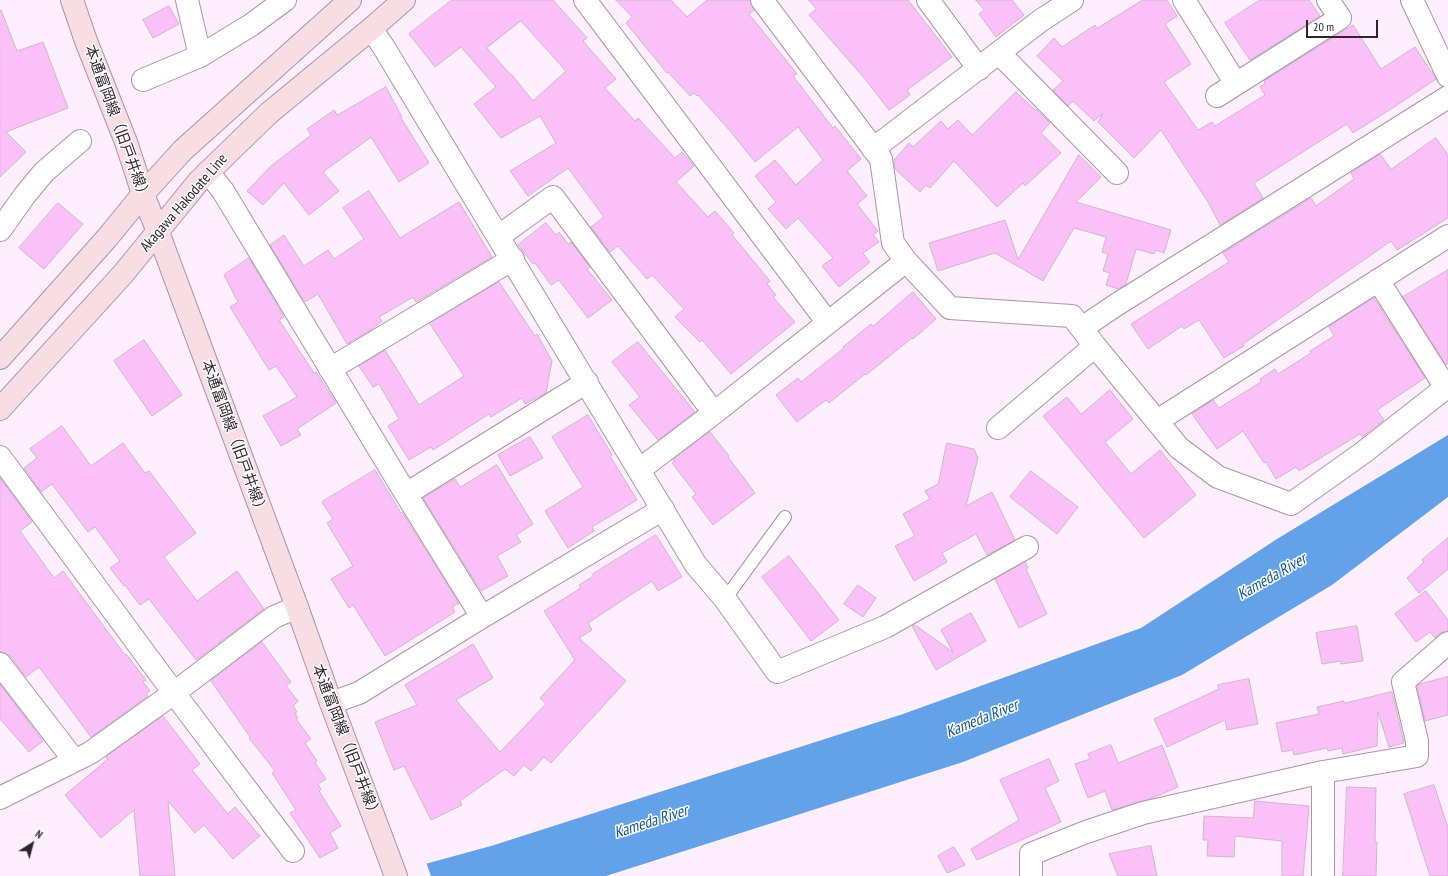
<!DOCTYPE html>
<html>
<head>
<meta charset="utf-8">
<style>
	body { margin:0 }
	#map { position:relative; width:1448px; height:876px; overflow:hidden; background:#ffeefd; font-family:"PT Sans Narrow",sans-serif }
	canvas { display:block }
	.north { position:absolute; left:12px; top:824px; width:40px; height:40px; -webkit-text-stroke:3px #fff; paint-order:stroke; rotate:36deg; font-size:11px; font-weight:700; line-height:16px; text-align:center; color:#2f242e }
	.north::after { content:''; display:block; margin:auto; width:14px; height:18px; background:#2f242e; clip-path:polygon(50% 0,100% 100%,50% 72%,0 100%) }
	.scale { position:absolute; left:1306px; top:20px; width:72px; height:18px; box-sizing:border-box; border:2px solid #2f242e; border-top:0; padding-left:5px; font-size:12px; line-height:14px; white-space:nowrap; color:#2f242e; -webkit-text-stroke:3px #fff; paint-order:stroke }
</style>
</head>
<body>
<div id="map">
<canvas width="1448" height="876"></canvas>
<div class="north">N</div>
<div class="scale">20 m</div>
</div>
<script>
const context = document.querySelector('canvas').getContext('2d');
context.lineJoin = 'round';
function paint(path, color) { context.fillStyle = color; context.fill(path, 'evenodd'); }
function trace(path, color, width, dash) { context.strokeStyle = color; context.lineWidth = width; context.lineCap = dash ? 'butt' : 'round'; context.setLineDash(dash || []); context.stroke(path); }
function write(font, color, halo, rows, align = 'center') {
  context.font = font + ' "PT Sans Narrow","Noto Sans JP",sans-serif'; context.lineWidth = 3; context.setLineDash([]); context.textBaseline = 'middle'; context.strokeStyle = halo; context.fillStyle = color; for (const [text, x, y, turn = 0] of rows) {
    context.save(); context.translate(x, y); context.rotate((+turn || 0) * Math.PI / 180); context.textAlign = isNaN(turn) ? turn : align; if (halo) context.strokeText(text, 0, 0); context.fillText(text, 0, 0); context.restore();
  }
}
paint(new Path2D(`
	M1448,435v62l-116,88 -150,90 -219,87 -357,114h-225l110,-30 412,-132 238,-86 136,-89z`), '#63a2e8');
paint(new Path2D(`
	M426,862l5,14h-52l1,-2z`), '#ffeefd');
const building = new Path2D(`
	M452,0h101l34,38 -4,3 33,38 -11,9 30,33 3,-3 37,40 7,-6 12,14 -18,16 32,35 7,-6 19,22 -2,2 38,46 -3,3 9,11 -3,2 22,25 -64,52 -29,-34 -2,2 -25,-25 9,-8 -32,-34 -5,4 -29,-33 -8,6 -19,-25 13,-10 -36,-49 -40,28 -18,-25 46,-28 -16,-27 -39,22 -27,-34 22,-17 -35,-40 -26,20 -26,-33zM521,21l45,50 -33,30 -21,-26h-1l-24,-27z
	M616,0h55l16,17 20,-17h43l4,10 -5,4 48,60 -4,2 40,52 2,-2 26,33 -14,12 20,25 -10,8 21,27 -5,4 6,7 -16,11 7,9 -31,25 -17,-21 11,-8 -35,-40 -12,11 -18,-20 8,-7 -21,-26 20,-16 21,25 27,-25 -25,-33 -43,35 -25,-31 -32,-36 -1,1 -3,-3 -4,3 -22,-24 -1,1 -41,-50 6,-6z
	M809,0h99l44,57 -45,33 3,5 -21,15 -24,-31 -56,-64 7,-6z
	M976,0h36l12,15 -28,22 -17,-23 5,-4z
	M1143,0h24l10,16 -12,8 26,40 -27,18 34,48 14,-8 3,4 50,-31 -5,-8 5,-3 -1,-3 89,-56 28,44 34,-22 21,32 -45,30 -38,24 -6,-9 -93,59 9,15 -43,27 -12,-23 -47,-72 -27,28 -36,-36 5,-9 -9,8 -21,-20 -5,5 -15,-16 10,-9 -26,-25 17,-18 8,9 33,-22 2,3z
	M1260,0h49l11,16 -70,44 -25,-37z
	M169,6l10,18 -26,14 -10,-18z
	M0,10h1l16,41 26,-9 25,66 -62,24 20,20 -26,25z
	M386,87l16,30 -1,1 28,45 -30,19 -28,-45 -48,35 16,19 -30,24 -25,-32 -21,22 -16,-14 24,-25 40,-31 -4,-6 27,-19 3,5z
	M1016,92l19,18 1,-1 14,14 -9,10 20,20 -36,33 -2,-3 -26,24 -43,-46 -24,27 -4,-3 -6,7 -25,-23 -1,-9 15,-17 4,4 28,-26 7,8 10,-9 14,15z
	M1436,138l12,17v63l-51,32 -6,-9 -148,103 1,2 -20,12 -25,-38 -15,9 -2,-3 -34,23 -17,-25 98,-62 -6,-9 88,-55 5,8 38,-27 -3,-6 29,-19 11,15z
	M1079,155l22,22 -25,25 95,28 -7,23 -8,-3 -2,4 -18,-5 -10,35 -8,5 -12,-4 4,-12 -7,-2 5,-17 -6,-2 4,-15 -32,-9 -31,53 -48,-28 -57,18 -9,-28 76,-23 13,39z
	M369,191l31,47 59,-36 33,55 -76,45 -3,-5 -34,20 3,4 -10,8 -25,15 -29,-50 -13,8 -35,-57 14,-10 20,31 24,-16 6,9 30,-20 -21,-31z
	M58,203l25,21 -39,45 -25,-21z
	M546,223l10,12 3,-3 9,12 3,-2 19,25 -3,2 25,31 -24,18 -29,-38 -8,5 -16,-22 -2,1 -15,-19z
	M249,258l35,59 -5,3 35,53 2,-1 20,31 -39,26 4,6 -20,11 -18,-30 34,-19 -21,-31 -7,4 -39,-63 8,-5 -14,-27z
	M1448,270v93l-2,2 -43,-68z
	M499,282l36,54 2,-2 15,27 -6,32 -21,11 -3,-6 -31,19 -2,-3 -56,36 -2,-3 -22,13 -21,-34 11,-7 -20,-35 -6,3 -14,-21 26,-16 34,55 45,-29 -34,-52z
	M913,292l23,27 -23,20 -1,-1 -46,37 -1,-1 -36,29 -3,-3 -29,22 -21,-27 22,-17 3,4 43,-34 -1,-1 28,-23 2,2z
	M1374,298l51,80 -48,32 7,10 -22,17 -2,-3 -61,37 -3,-4 -20,12 -10,-17 -2,1 -21,-32 -26,18 -25,-35 21,-14 6,8 42,-26 -1,-3 15,-10 3,5 33,-21 -1,-2 24,-15 -5,-9z
	M144,340l38,55 -30,21 -38,-55z
	M638,342l57,70 -37,28 -29,-35 11,-8 -28,-35z
	M1110,390l23,29 -28,23 26,32 29,-24 36,45 -52,43 -101,-122 24,-19 14,17z
	M588,415l24,40 -2,1 27,44 -45,27 2,4 -26,17 -23,-37 38,-24 -31,-50z
	M62,426l29,40 32,-23 22,30 4,-2 47,62 -32,24 33,44 40,-30 27,38 -68,51 -47,-61 -9,6 -15,-20 -1,1 -14,-18 10,-7 -25,-34 -7,5 -36,-48 -11,8 -17,-24 13,-10 -7,-9z
	M710,432l19,24 -1,1 27,36 -42,32 -21,-28 4,-3 -24,-31 3,-2 -2,-1z
	M530,437l13,21 -33,18 -12,-21z
	M947,443l27,6 4,9 -12,48 26,-14 23,48 -28,15 -11,-21 -34,19 5,9 -33,19 -19,-35 20,-10 -12,-22 27,-15 -5,-8 13,-7z
	M497,465l36,59 -17,11 5,7 -24,14 11,20 -27,15 -58,-93 32,-19 5,8z
	M375,470l26,43 1,-1 57,91 -7,4 3,5 -70,44 -32,-51 -4,3 -18,-29 22,-13 -26,-43 6,-4 -11,-17z
	M1031,471l47,36 -21,27 -47,-37z
	M0,478l32,44 -12,9 34,47 9,-7 62,84 1,-1 20,26 -3,2 7,9 -4,3 2,2 -57,41 -52,-70 -13,10 -16,-21 -5,-3 -5,-1z
	M656,535l26,42 -24,14 -6,-10 -64,42 4,7 -13,8 47,43 -75,82 -7,-6 -13,14 -7,-6 -10,11 -9,-7 -45,32 2,4 -31,15 -27,-54 -10,4 -19,-48 42,-17 -12,-20 68,-41 20,34 -37,22 44,52 46,-48 -6,-6 35,-38 -31,-49 37,-23 -2,-3 14,-9v-2z
	M1448,538v31l-29,24 -12,-15 17,-16 -2,-2z
	M789,556l50,64 -28,21 -49,-64z
	M1025,562l3,6 -2,1 21,45 -28,14 -24,-49z
	M858,585l18,13 -13,19 -19,-13z
	M1426,591l22,29v11l-8,2 -5,5 -5,-6 -14,10 -21,-28z
	M971,613l15,28 -50,29 -24,-44 3,-1 38,27 -12,-22z
	M1357,626l6,35 -22,3v-3l-19,3 -6,-31z
	M262,642l29,40 -5,4 12,15 -5,5 4,6 -2,1 3,5 -2,1 15,20 -6,4 12,18 -2,2 11,16 -8,5 3,5 -2,2 22,35 -11,7 8,15 -18,10 -30,-45 6,-3 -24,-37 3,-2 -26,-33 1,-1 -39,-56z
	M1448,677v38l-23,6 -8,-35 3,-2z
	M1249,679l9,45 -31,6 -2,-10 -58,27 -13,-28 65,-30 -1,-4z
	M0,684l43,57 -14,11 -29,-33z
	M1392,692l12,51 -15,4 -11,-35 -1,34 -34,8 -1,-6 -14,3 -1,-3 -33,7 -1,-5 -11,2 -6,-29 43,-9 -2,-7 27,-6v2z
	M163,716l37,48 -8,6 36,44 7,-7 25,29 -27,23 -29,-34 -9,8 -27,-32 7,75h-35l-6,-66 -33,28 -36,-43 43,-36 -2,-2z
	M1111,745l7,18 44,-18 16,42 -28,12 -38,11 -7,-19 -17,7 -13,-34 15,-5 -2,-5z
	M1049,759l10,22 -14,7 16,34 -84,38 -6,-11 48,-29 -19,-40z
	M1434,785l14,43v48h-18l-26,-82z
	M1347,787l29,1 -1,54h2l-1,34h-33z
	M1255,801l54,5 -6,70h-21v-35l-47,-5 -1,21 -27,-1 1,-16h-5l1,-24 49,2z
	M1151,846l6,30h-39l-9,-22z
	M954,847l11,18 -18,8 -9,-17z`);
paint(building, '#fbc0f7');
trace(building, '#d0b5ce', 1);
const lane = new Path2D(`
	M725,599l60,-82`);
const street = new Path2D(`
	M187,0l13,56
	M585,0l243,323
	M762,0l119,159 12,84 13,18 44,47 122,8 23,30 84,102 39,29 73,27 73,-52 84,-66
	M928,0l51,69
	M1184,0l52,84
	M1412,0l36,76
	M371,29l12,17 313,519 29,34 52,73 108,-45 142,-80
	M999,53l118,120
	M143,80l57,-24 51,-31 34,-25
	M1217,96l123,-78 -12,-18
	M873,149l167,-128 32,-21
	M208,172l15,19 183,303 76,123
	M0,230l25,-35 19,-23 36,-31
	M499,236l54,-39 161,216
	M1378,280l68,108
	M1082,328l34,-23 332,-208
	M330,369l183,-110
	M1157,421l291,-185
	M998,428l97,-82
	M0,457l174,236 119,158
	M639,470l75,-57 192,-152
	M406,494l181,-112
	M0,664l74,96
	M331,703l28,-10 123,-76 181,-108
	M1323,772v104
	M0,798l90,-45 84,-60 100,-76 23,-10
	M1031,876v-22l55,-22 57,-19 180,-41 94,-16v-15l-14,-59 45,-39`);
const secondary = new Path2D(`
	M72,0l14,41 40,101 17,52 15,38 139,375 34,96 65,173
	M0,358l107,-120 36,-44 40,-44 167,-150
	M0,409l123,-135 76,-93 70,-68 102,-84 33,-29`);
trace(lane, '#ad93ab', 14);
trace(street, '#ad93ab', 24);
trace(secondary, '#ad93ab', 24);
trace(lane, '#fff', 12);
trace(street, '#fff', 22);
trace(secondary, '#f8dde3', 22);
write('15px', '#2f242e', '#fff', [
	["本通富岡線（旧戸井線）",117,123,70],
	["Akagawa Hakodate Line",184,203,-49],
	["本通富岡線（旧戸井線）",234,438,70],
	["本通富岡線（旧戸井線）",346,742,69]
]);
write('italic 16px', '#145797', '#fff', [
	["Kameda River",1272,577,-30],
	["Kameda River",982,719,-22],
	["Kameda River",651,822,-18]
]);
</script>
</body>
</html>
